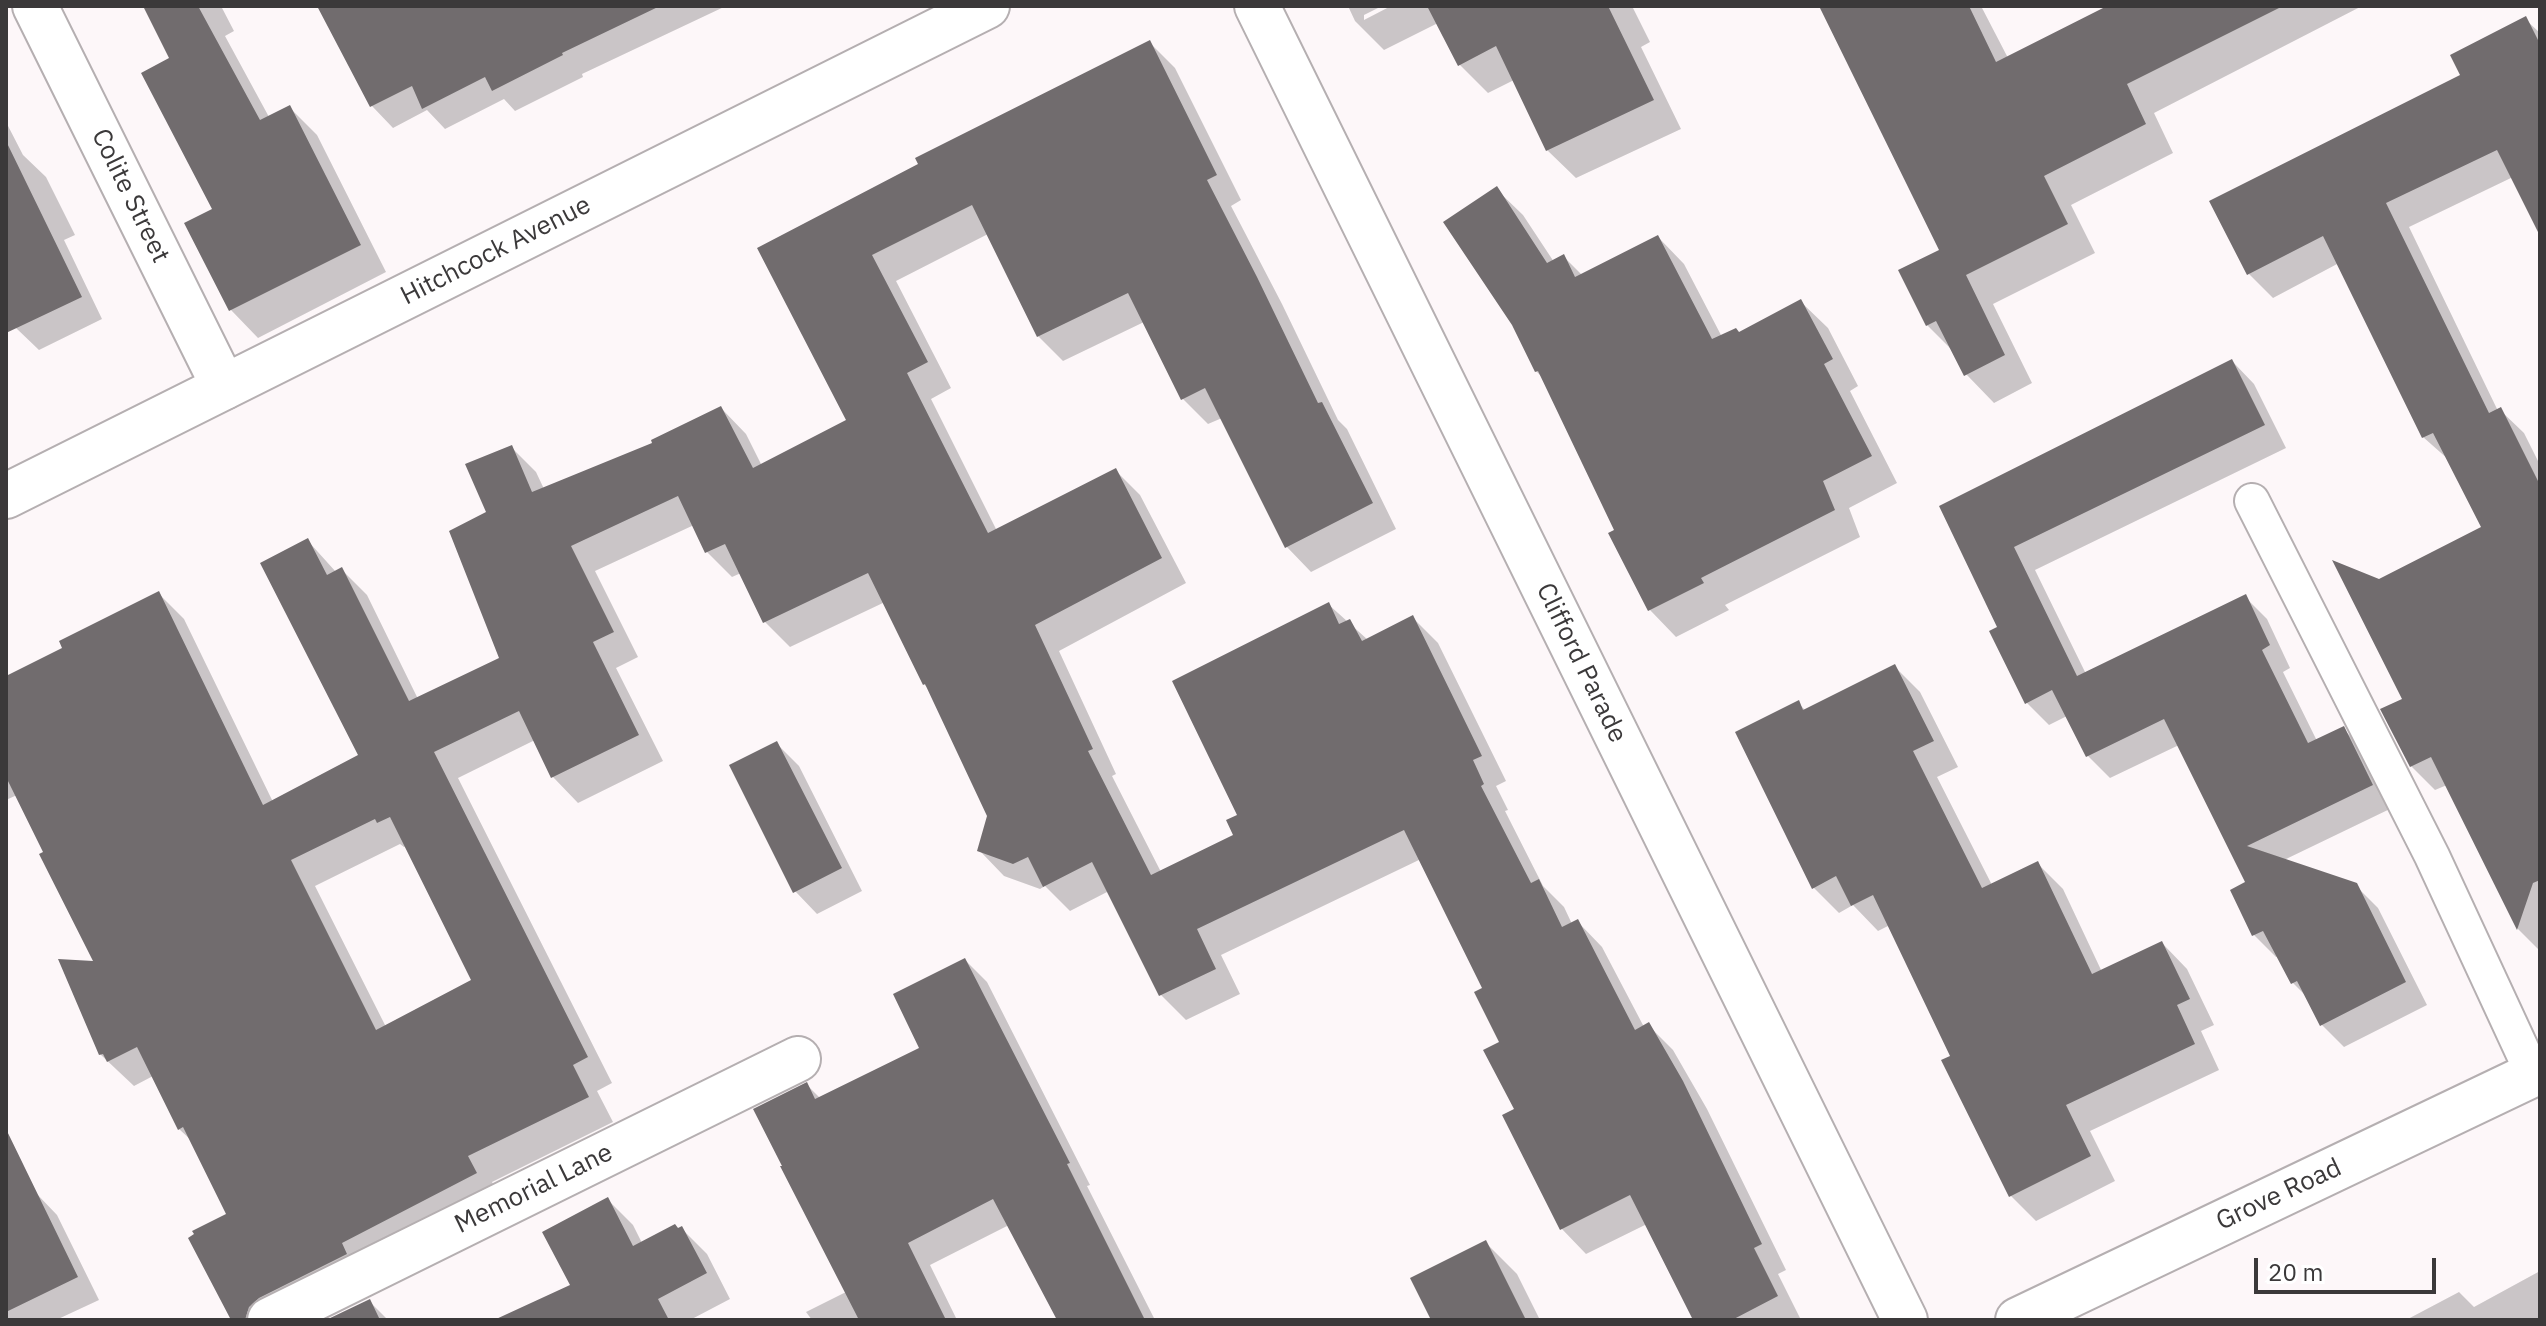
<!DOCTYPE html>
<html>
<head>
<meta charset="utf-8">
<style>
	body { margin:0 }
	#map { position:relative; width:2546px; height:1326px; overflow:hidden; background:#fdf7f9; font-family:"IBM Plex Sans",sans-serif }
	canvas { display:block }
	.frame { position:absolute; inset:0; border:8px solid #3b393a; pointer-events:none }
	.scale { position:absolute; left:2254px; top:1258px; width:182px; height:36px; box-sizing:border-box; border:4px solid #3b393a; border-top:0; padding-left:10px; font-size:24px; line-height:28px; white-space:nowrap; color:#3b393a; -webkit-text-stroke:6px #fff; paint-order:stroke }
</style>
</head>
<body>
<div id="map">
<canvas width="2546" height="1326"></canvas>
<div class="frame"></div>
<div class="scale">20 m</div>
</div>
<script>
const context = document.querySelector('canvas').getContext('2d');
context.lineJoin = 'round';
function paint(path, color) { context.fillStyle = color; context.fill(path, 'evenodd'); }
function trace(path, color, width, dash) { context.strokeStyle = color; context.lineWidth = width; context.lineCap = dash ? 'butt' : 'round'; context.setLineDash(dash || []); context.stroke(path); }
function write(font, color, halo, rows, align = 'center') {
  context.font = font + ' "IBM Plex Sans",sans-serif'; context.lineWidth = 8; context.setLineDash([]); context.textBaseline = 'middle'; context.strokeStyle = halo; context.fillStyle = color; for (const [text, x, y, turn = 0] of rows) {
    context.save(); context.translate(x, y); context.rotate((+turn || 0) * Math.PI / 180); context.textAlign = isNaN(turn) ? turn : align; if (halo) context.strokeText(text, 0, 0); context.fillText(text, 0, 0); context.restore();
  }
}
paint(new Path2D(`
	M145,6h76l13,25 -9,5 44,81 20,-10 28,28 69,137 -128,66 -27,-28 -44,-86 28,-14 -43,-151z
	M329,6h397l-144,68 1,3 -68,34 -11,-12 -59,30 -18,-19 -34,18 -21,-22 -51,-96z
	M1348,6h34l-18,9v5l27,-14h241l18,36 -9,5 40,82 -105,49 -29,-28 -33,-70 -26,13 -29,-29 -21,-41 -54,27 -29,-29z
	M1821,6h160l27,52 104,-52h250l-208,107 19,40 -102,52 24,48 -102,51 39,79 -38,20 -28,-29 -12,-22 -27,-27 15,-74z
	M2525,19l15,14v198l-27,-54 -104,50 89,184 2,-1 24,23 16,32v486l-22,-22 -71,-144 -12,5 -24,-24 -7,-66 -25,-119 104,-53 -34,-68 -26,-23 -84,-174 -66,35 -24,-24z
	M1150,43l25,25 66,132 -10,6 51,98 56,116 9,9 49,100 -85,43 -25,-26 -64,-128 -14,6 -25,-25 -39,-77 -81,39 -25,-25 -50,-102 -92,47 55,107 -20,11 66,132 118,-61 25,25 46,88 -127,68 57,123 -4,2 49,96 75,-36 4,-21 88,-211 40,36 45,-22 25,25 68,138 -10,5 12,24 -3,1 38,75 21,21 8,17 5,-3 25,26 42,80 4,-2 25,25 34,59 79,161 -8,4 23,46h-106l-48,-96 -61,30 -25,-26 -45,-118 -14,-67 -17,-54 -64,-130 -200,96 19,39 -54,26 -25,-25 -52,-104 -39,20 -25,-25 -5,3 -36,-13 -25,-26 11,-34 -60,-126 -6,-6 -39,-82 -95,45 -25,-25 -24,-49 -9,4 -25,-25 -13,-27 -99,46 43,86 -22,11 47,93 -85,42 -25,-26 -18,-37 -77,38 154,305 -15,8 16,31 -121,60 9,17 -212,121h-56l-4,-106 -36,-72 -14,-13 -26,-53 -19,10 -34,-32 -4,-91 -79,-168 -11,5v-122l59,-29 93,-56 26,26 89,183 88,-46 -53,-215 28,31 6,-2 25,25 51,104 83,-40 -12,-146 22,-66 25,25 8,17 111,-45 66,-36 25,26 16,32 87,-45 -89,-172zM400,844l4,3 2,-1 68,134 -88,47 -71,-141z
	M6,122l17,33 23,22 29,58 -11,5 38,79 -63,31 -23,-22 -10,-22z
	M1496,189l27,26 31,47 10,-5 19,19 75,-39 26,27 38,73 17,-3 62,-32 27,26 30,58 -8,5 47,92 -48,25 11,29 -135,68 4,5 -53,27 -26,-27 -33,-79 -74,-153 -7,-7z
	M2232,361l22,23 32,64 -251,122 51,104 159,-77 22,22 23,49 -7,4 34,69 26,-12 23,22 28,56 -110,53 71,25 23,23 49,97 -83,42 -22,-22 -13,-26 -16,-16 -14,-27 -3,1 -22,-22 -6,-52 -69,-138 -69,33 -22,-22 -21,-40 -18,9 -22,-22 -36,-71 9,-4 -59,-122z
	M1894,666l26,26 38,75 -21,10 55,108 45,-22 26,26 39,83 60,-29 25,26 27,56 -13,6 18,39 -129,61 25,50 -79,40 -26,-26 -57,-139 -63,-131 -12,6 -25,-26 -14,8 -26,-26 -15,-184 8,8z
	M777,744l22,22 63,125 -45,23 -22,-23z
	M965,960l22,22 103,203 -3,1 68,134h-96l-50,-95 -79,40 27,55h-145l-6,-8 40,-20 -39,-207 14,14 101,-50z
	M35,1192l22,23 42,85 -43,20h-50v-114z
	M608,1200l25,25 9,18 39,-15 26,26 23,45 -40,21h-191l74,-35z
	M1485,1242l32,32 23,46h-107z
	M2540,1271v49h-134l53,-28 15,15z
	M369,1301l19,19h-57z`), '#0003');
paint(new Path2D(`
	M143,6h55l62,114 30,-15 71,140 -132,66 -45,-88 28,-14 -71,-136 28,-15z
	M317,6h343l-98,47 1,2 -71,36 -7,-14 -63,32 -10,-23 -42,21z
	M1427,6h181l46,94 -108,51 -50,-105 -38,20z
	M1819,6h150l27,56 111,-56h176l-156,78 19,40 -102,52 24,48 -102,51 39,80 -41,21 -28,-55 -10,5 -28,-56 41,-20z
	M2526,16l14,28v192l-43,-86 -111,53 103,210 12,-6 39,78v395l-7,3 -16,47 -86,-173 -21,10 -30,-58 22,-10 -70,-139 47,19 102,-52 -48,-94 -11,5 -99,-202 -76,39 -38,-74 251,-126 -10,-20z
	M1150,40l67,135 -10,5 50,97 61,126 4,-1 51,101 -88,45 -80,-160 -24,12 -53,-107 -91,44 -65,-132 -100,50 56,107 -21,11 81,160 128,-65 46,90 -127,67 58,124 -5,2 63,124 82,-40 -7,-15 11,-5 -65,-134 157,-79 10,22 11,-5 12,22 51,-26 69,141 -9,4 11,24 -3,2 50,97 8,-4 23,48 16,-8 57,111 14,-8 34,59 79,163 -8,4 24,48 -46,24h-39l-63,-125 -70,35 -58,-115 12,-6 -31,-59 16,-8 -25,-50 8,-4 -78,-158 -207,99 19,40 -57,27 -67,-134 -49,25 -15,-30 -15,7 -36,-13 10,-35 -62,-132 -2,1 -55,-112 -105,50 -38,-79 -20,9 -27,-57 -107,50 43,86 -21,10 46,93 -88,43 -32,-67 -85,41 154,305 -15,8 16,32 -121,59 9,17 -135,70 5,11 -88,44 -10,9 -4,13h-14l-43,-82 6,-4 -2,-3 34,-17 -43,-87 -5,3 -41,-83 -30,15 -4,-8 -4,1 -41,-96 35,2 -54,-107 4,-2 -37,-75v-101l56,-28 -3,-7 100,-50 104,214 95,-50 -98,-192 48,-25 19,37 15,-8 67,134 90,-43 -50,-127 37,-19 -21,-48 47,-19 20,47 120,-49 -1,-3 70,-34 32,62 93,-48 -89,-172 161,-84 -3,-6zM390,817l81,163 -95,50 -85,-170 84,-41 2,4z
	M6,141l76,156 -76,36z
	M1497,186l50,77 17,-9 11,23 83,-42 54,104 24,-11 3,4 62,-33 32,60 -9,5 48,92 -49,25 12,29 -134,68 3,5 -56,28 -40,-78 6,-3 -76,-159 -3,1 -23,-47 -69,-103z
	M2232,359l33,66 -251,122 63,129 169,-82 24,51 -8,5 46,93 36,-17 29,59 -126,61 110,37 49,99 -86,44 -23,-45 -6,3 -28,-53 -11,5 -22,-46 15,-8 -81,-163 -78,38 -34,-67 -27,14 -36,-73 8,-4 -58,-121z
	M1895,664l39,77 -21,10 69,137 56,-27 54,113 70,-33 28,58 -13,6 18,39 -129,61 25,51 -82,41 -68,-137 9,-4 -77,-161 -22,11 -15,-30 -24,13 -77,-157 64,-32 4,10z
	M777,741l65,127 -49,25 -64,-128z
	M965,958l105,205 -3,1 78,156h-88l-64,-121 -85,44 38,77h-87l-79,-154h2l-29,-57 54,-27 8,17 104,-51 -26,-54z
	M6,1129l72,148 -72,35z
	M608,1197l25,49 42,-22 3,4 4,-2 25,47 -49,26 11,21h-175l76,-35 -28,-53z
	M1486,1240l40,80h-95l-21,-42z
	M370,1299l10,21h-54z`), '#716c6e');
const service = new Path2D(`
	M2252,501l180,355 101,218`);
const minor = new Path2D(`
	M35,6l189,381
	M1257,6l648,1314
	M270,1320l528,-261
	M2018,1320l522,-249`);
const tertiary = new Path2D(`
	M6,496l981,-490`);
trace(service, '#b5afb1', 38);
trace(minor, '#b5afb1', 48);
trace(tertiary, '#b5afb1', 48);
trace(service, '#fff', 34);
trace(minor, '#fff', 44);
trace(tertiary, '#fff', 44);
write('26px', '#3b393a', '#fff', [
	["Colite Street",130,196,64],
	["Hitchcock Avenue",496,251,-27],
	["Clifford Parade",1581,663,64],
	["Memorial Lane",534,1189,-26],
	["Grove Road",2279,1195,-25]
]);
</script>
</body>
</html>
